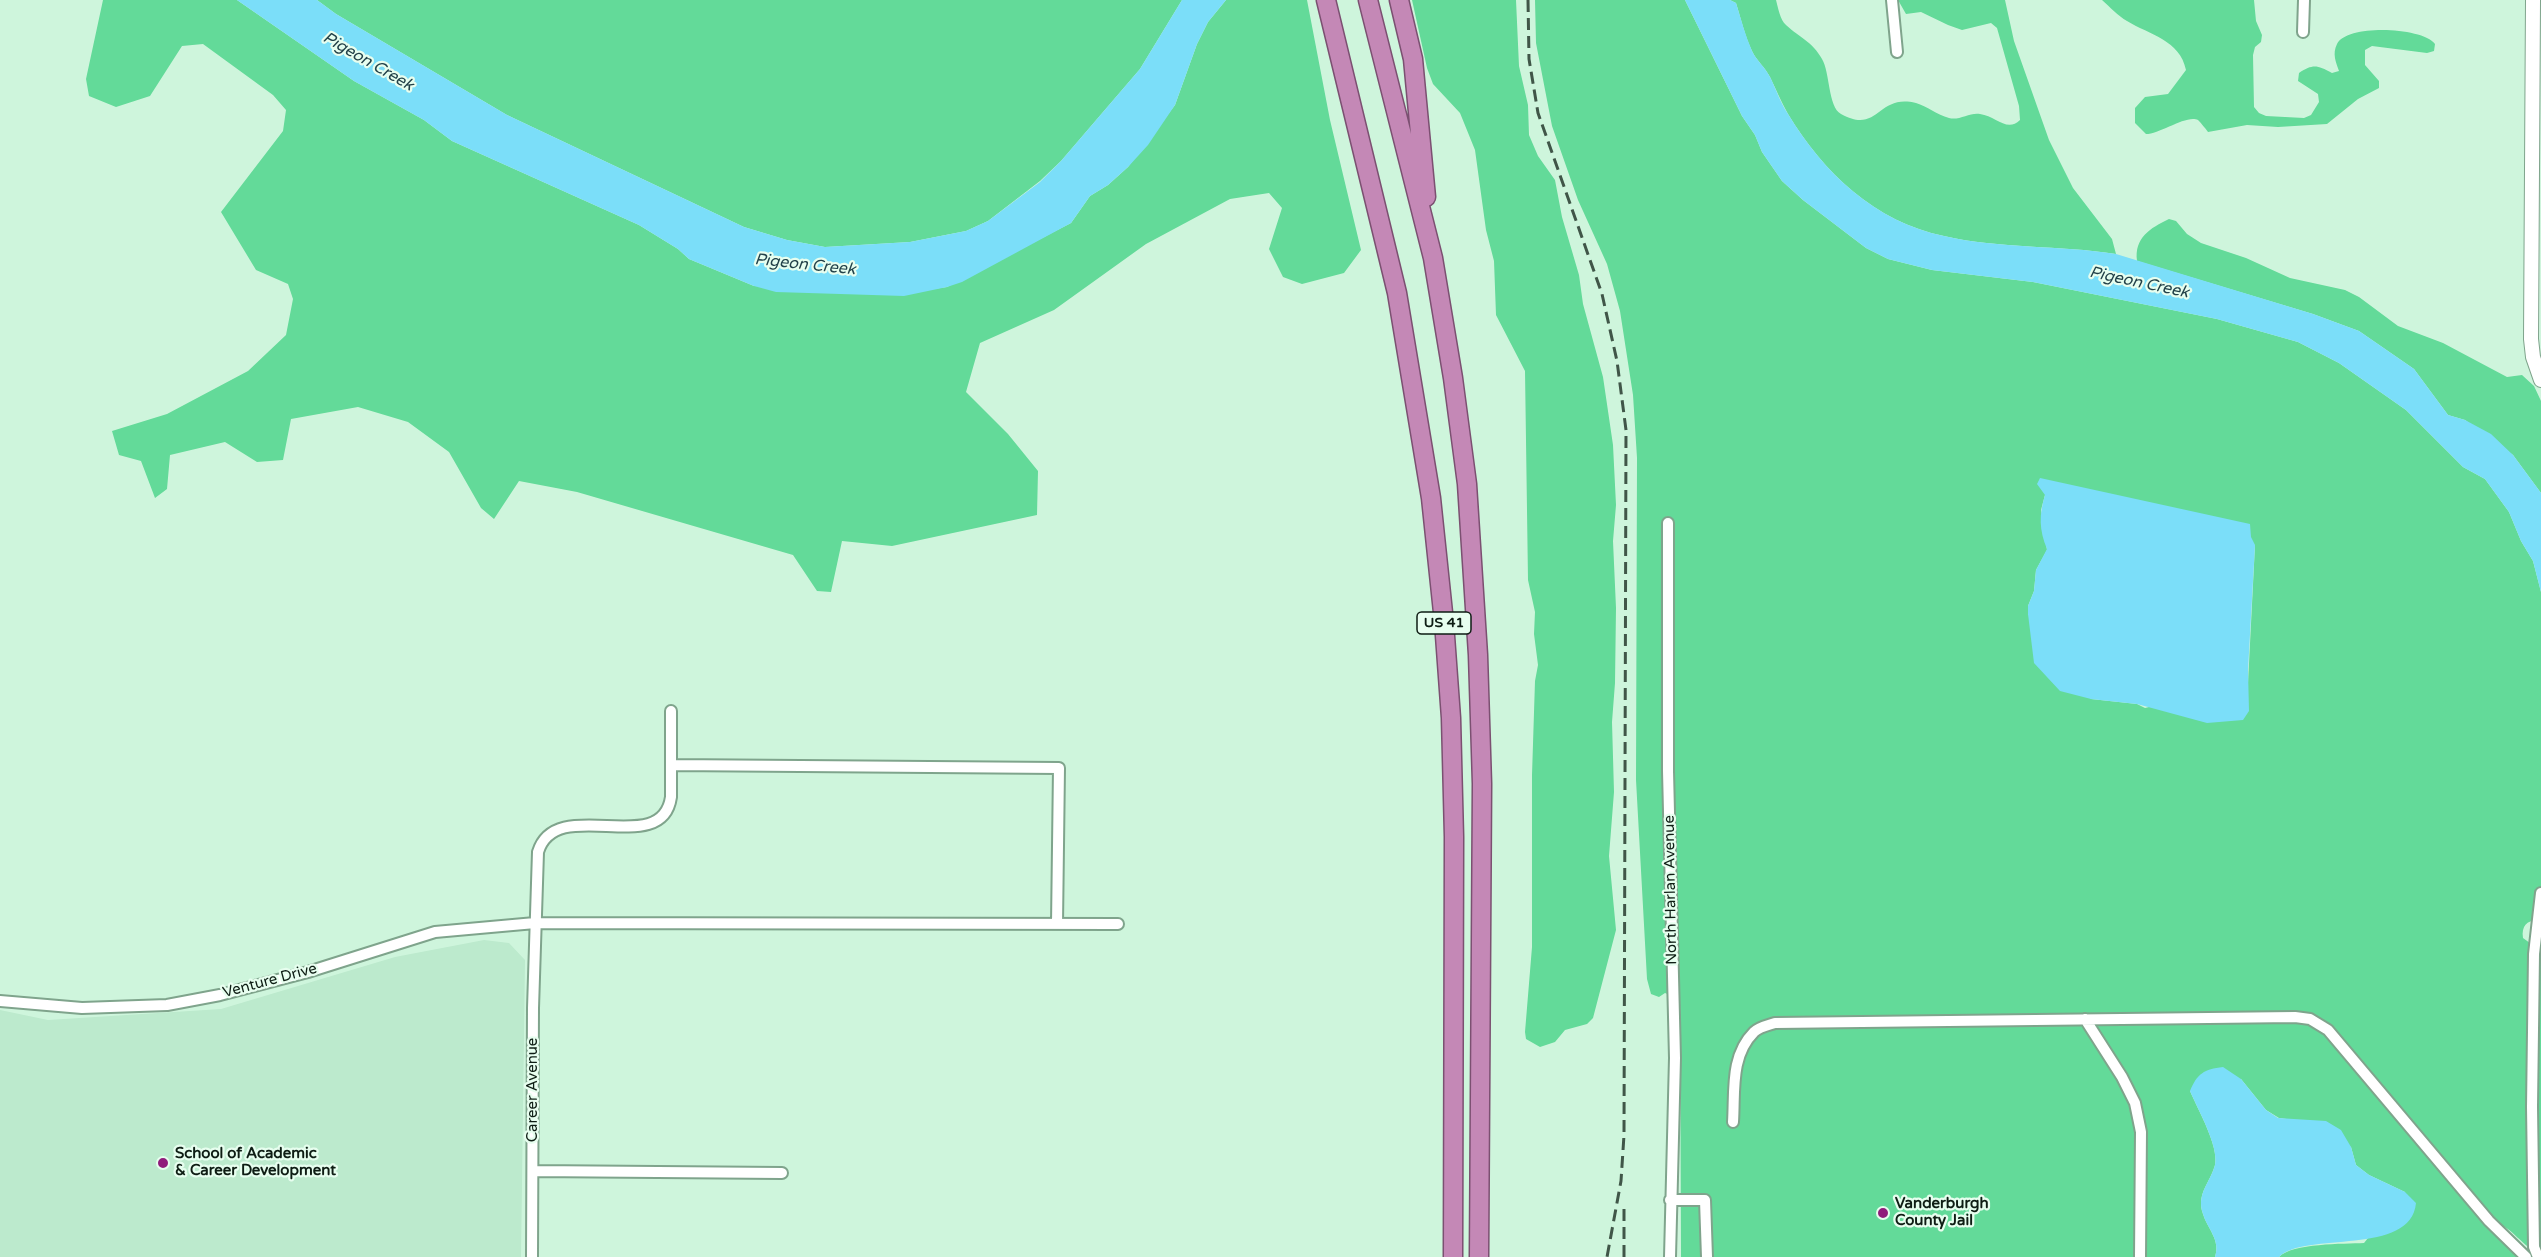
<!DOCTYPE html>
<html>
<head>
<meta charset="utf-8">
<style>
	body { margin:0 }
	canvas { display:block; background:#cef5dc }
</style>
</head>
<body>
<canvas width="2541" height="1257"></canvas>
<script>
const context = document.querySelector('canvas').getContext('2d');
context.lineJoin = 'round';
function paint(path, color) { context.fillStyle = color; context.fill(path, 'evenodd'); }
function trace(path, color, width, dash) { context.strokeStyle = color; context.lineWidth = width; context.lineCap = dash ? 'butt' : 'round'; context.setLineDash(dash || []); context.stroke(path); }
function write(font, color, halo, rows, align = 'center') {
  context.font = font + ' "Varela Round",sans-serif'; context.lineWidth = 4.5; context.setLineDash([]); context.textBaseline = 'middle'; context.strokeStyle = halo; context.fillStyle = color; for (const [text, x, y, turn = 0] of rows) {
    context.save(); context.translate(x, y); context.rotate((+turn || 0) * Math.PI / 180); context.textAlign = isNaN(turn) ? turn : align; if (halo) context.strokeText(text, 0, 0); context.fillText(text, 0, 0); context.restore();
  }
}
paint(new Path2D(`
	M484,940l25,3 16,17 -4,297h-521v-247l48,10 173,-11 174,-52z`), '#bceacd');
paint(new Path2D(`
	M103,0h134l117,81 70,39 28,21 187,84 39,24 11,10 65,27 179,3 14,-2 124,-64 19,-27 18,-11 20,-18 47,-62 22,-61 11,-22 18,-22h81l23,120 31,130 -17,23 -42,11 -19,-7 -14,-28 13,-41 -13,-15 -39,6 -84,45 -92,66 -74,33 -14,49 42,42 30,37 -1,44 -145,31 -50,-5 -11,51 -14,-1 -24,-36 -216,-63 -58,-11 -25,38 -13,-11 -32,-56 -41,-30 -50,-15 -67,12 -8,41 -26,2 -32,-20 -55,13 -3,34 -12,9 -14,-37 -22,-6 -7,-24 55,-17 81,-43 38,-36 7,-36 -5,-15 -32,-14 -35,-58 62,-81 3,-21 -13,-15 -70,-51 -21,2 -32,50 -34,11 -27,-11 -3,-17z
	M317,0h865l-42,69 -79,92 -21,20 -52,40 -22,10 -56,11 -85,5 -38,-7 -43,-13 -237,-112 -171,-101z
	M1412,0h104l3,66 9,39 1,30 9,21 17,24 7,37 17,58 4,29 20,73 10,68 3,60 -3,36 3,67 -1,75 -3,39 2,70 -5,64 7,74 -23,88 -6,6 -22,6 -10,12 -15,5 -14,-8 -1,-7 7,-85v-172l3,-94 3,-16 -4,-31 1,-22 -7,-32 -3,-209 -29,-56 -2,-54 -8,-31 -11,-80 -15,-37 -27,-29 -6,-16z
	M1535,0h150l57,116 13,19 7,17 20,29 21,19 63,48 22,11 44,11 101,12 184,37 81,23 41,21 67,47 57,57 22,12 24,33 12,29 12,20 8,31v328c-13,-1 -20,5 -18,18l18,13v303c-19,-6 -28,-28 -47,-31l-4,7 29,27h-240c13,-14 65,-13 85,-14l41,-51 -36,-17 -13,-10 -5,-18 -57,-27 -15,-2 -13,-8 -25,-31 -51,12c8,19 29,55 25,74 -5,18 -19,29 -12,49 4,14 18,26 12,43h-534l-1,-258 -15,-6 -6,4 -8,-3 -4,-15 -11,-199 1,-322 -4,-63 -13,-84 -13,-47 -29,-64 -26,-74 -16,-83zM2045,495l210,50 -7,138 -103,25 -8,-4 -46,-5 -63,-85v-8l6,-15 2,-21 11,-20 -6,-40z
	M1730,0h46c2,7 4,20 10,25 14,13 26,16 36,34 8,13 6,48 19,55 38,21 36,-21 75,-11 11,3 21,12 33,15 10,3 21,-6 31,-4 16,2 27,19 40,6l-1,-14 -22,-78 -6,-5 -29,7 -14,-5 -27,-13 -15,2 -8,-14h107l9,41 35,99 24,48 39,51 4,15c-57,-9 -116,-5 -172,-18 -69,-14 -121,-64 -156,-122 -7,-12 -12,-25 -18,-37 -5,-10 -14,-17 -18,-26 -7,-15 -11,-32 -16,-48z
	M2102,0h152l2,21 6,14 -1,7 -6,5 -2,8 1,52 5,6 7,3 38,2 7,-3 8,-13 -1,-8 -20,-13 1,-8c14,-9 18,-8 33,0l7,-2c-3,-9 -7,-17 -2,-27 10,-20 85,-17 98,0l-1,7 -7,2 -55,-7 -7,4v15l14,16v7l-21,11 -31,25 -49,3 -31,-2 -39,7c-3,-4 -7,-9 -10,-12 -11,-6 -38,14 -52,14l-11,-11v-15l10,-11 23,-3 18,-24c-6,-30 -36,-35 -59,-49 -9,-5 -17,-14 -25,-21z
	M2169,219l7,2 11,13 14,9 45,15 44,20 55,12 14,7 39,29 45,17 64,34 15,-2 12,11 7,15v92l-28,-38 -48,-35 -17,-5 -34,-46 -55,-38 -46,-17 -176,-53c-3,-23 13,-33 32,-42z`), '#63da99');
paint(new Path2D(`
	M237,0h80l19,14 171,101 237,112 43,13 38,7 85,-5 56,-11 22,-10 52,-39 21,-21 79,-92 42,-69h44l-18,22 -11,22 -22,61 -27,40 -20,22 -20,18 -18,11 -19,27 -109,59 -15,5 -43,9 -128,-4 -22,-6 -65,-27 -11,-10 -39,-24 -187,-84 -28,-21 -70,-39z
	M1685,0h45l6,3c5,16 9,32 16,48 4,9 13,16 18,26 6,12 10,25 18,37 35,58 87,108 156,122 56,13 115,9 172,18l197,60 46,17 55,38 34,46 17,5 26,14 22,21 28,38v99l-8,-31 -12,-20 -12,-29 -24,-33 -22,-12 -57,-57 -67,-47 -41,-21 -81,-23 -184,-37 -101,-12 -44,-11 -22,-11 -63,-48 -21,-19 -20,-29 -7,-17 -13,-19z
	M2040,478l210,46 1,13 4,8 -7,125 1,41 -6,9 -36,3 -70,-19 -46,-5 -31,-8 -26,-28 -6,-49v-8l6,-15 2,-21 11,-21c-8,-19 -8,-34 -2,-54l-8,-11z
	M2223,1067l18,12 25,31 12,8 48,3 15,9 10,17 5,18 13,10 36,17 11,11c-5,54 -112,28 -137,54h-64c6,-17 -8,-29 -12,-43 -7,-20 7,-31 12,-49 4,-19 -17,-55 -25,-74 7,-17 14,-22 33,-24z`), '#7bdef9');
const minor = new Path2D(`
	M1892,0l5,52
	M2303,32l1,-32
	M1668,523v248l7,287 -5,199
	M671,765l388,3 -2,156
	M0,1001l82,7 85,-3 53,-10 88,-23 127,-40 100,-9 583,1
	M2085,1019l37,58 13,26 6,29 -1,125
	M1733,1122c2,-31 -3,-66 21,-90 5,-5 15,-7 21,-9l520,-6 15,2 18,11 161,191 37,36
	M533,1171l249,2
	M1670,1200h35l2,57
	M532,1257l1,-249 5,-156c18,-59 124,8 133,-55v-86
	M2538,1257l-4,-10 -2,-140 2,-153 7,-61`);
const tertiary = new Path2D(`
	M2533,0l-2,339 2,18 8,23`);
const trunk = new Path2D(`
	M1326,0l71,293 34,205 13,124 7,96 3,119 -1,420
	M1368,0l65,258 20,120 14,106 11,171 4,129 -3,473
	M1399,0l14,59 13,138`);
trace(minor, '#7fa48c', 14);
trace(tertiary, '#7fa48c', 16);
trace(trunk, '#7b5071', 21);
trace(minor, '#fff', 10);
trace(tertiary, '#fff', 14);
trace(trunk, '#c488b6', 18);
trace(new Path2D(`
	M1528,0l1,59 9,54 64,181 15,67 9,69 -2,705 -3,46 -14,76
	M1624,1257v-48`), '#405648', 3, [12, 6]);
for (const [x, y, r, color] of [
	[163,1163,6,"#901b7b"],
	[1883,1213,6,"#901b7b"]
]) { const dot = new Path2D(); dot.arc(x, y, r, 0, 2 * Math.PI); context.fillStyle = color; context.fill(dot); trace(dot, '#e7feef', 2); }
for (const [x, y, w] of [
	[1444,623,54]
]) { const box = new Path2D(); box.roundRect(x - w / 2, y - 11, w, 22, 4.5); context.fillStyle = '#e7feef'; context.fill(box); trace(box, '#0e1d14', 1.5); }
write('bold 14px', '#0e1d14', null, [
	["US 41",1444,623]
]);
write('15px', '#0e1d14', '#e7feef', [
	["North Harlan Avenue",1671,890,-91],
	["Venture Drive",270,981,-15],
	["Career Avenue",533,1090,-90]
]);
write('bold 15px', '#0e1d14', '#e7feef', [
	["School of Academic",175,1154],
	["& Career Development",175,1171],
	["Vanderburgh",1895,1204],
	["County Jail",1895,1221]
], 'left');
write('italic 16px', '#224149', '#e7feef', [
	["Pigeon Creek",368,62,30],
	["Pigeon Creek",805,265,6],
	["Pigeon Creek",2139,283,12]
]);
</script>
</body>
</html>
